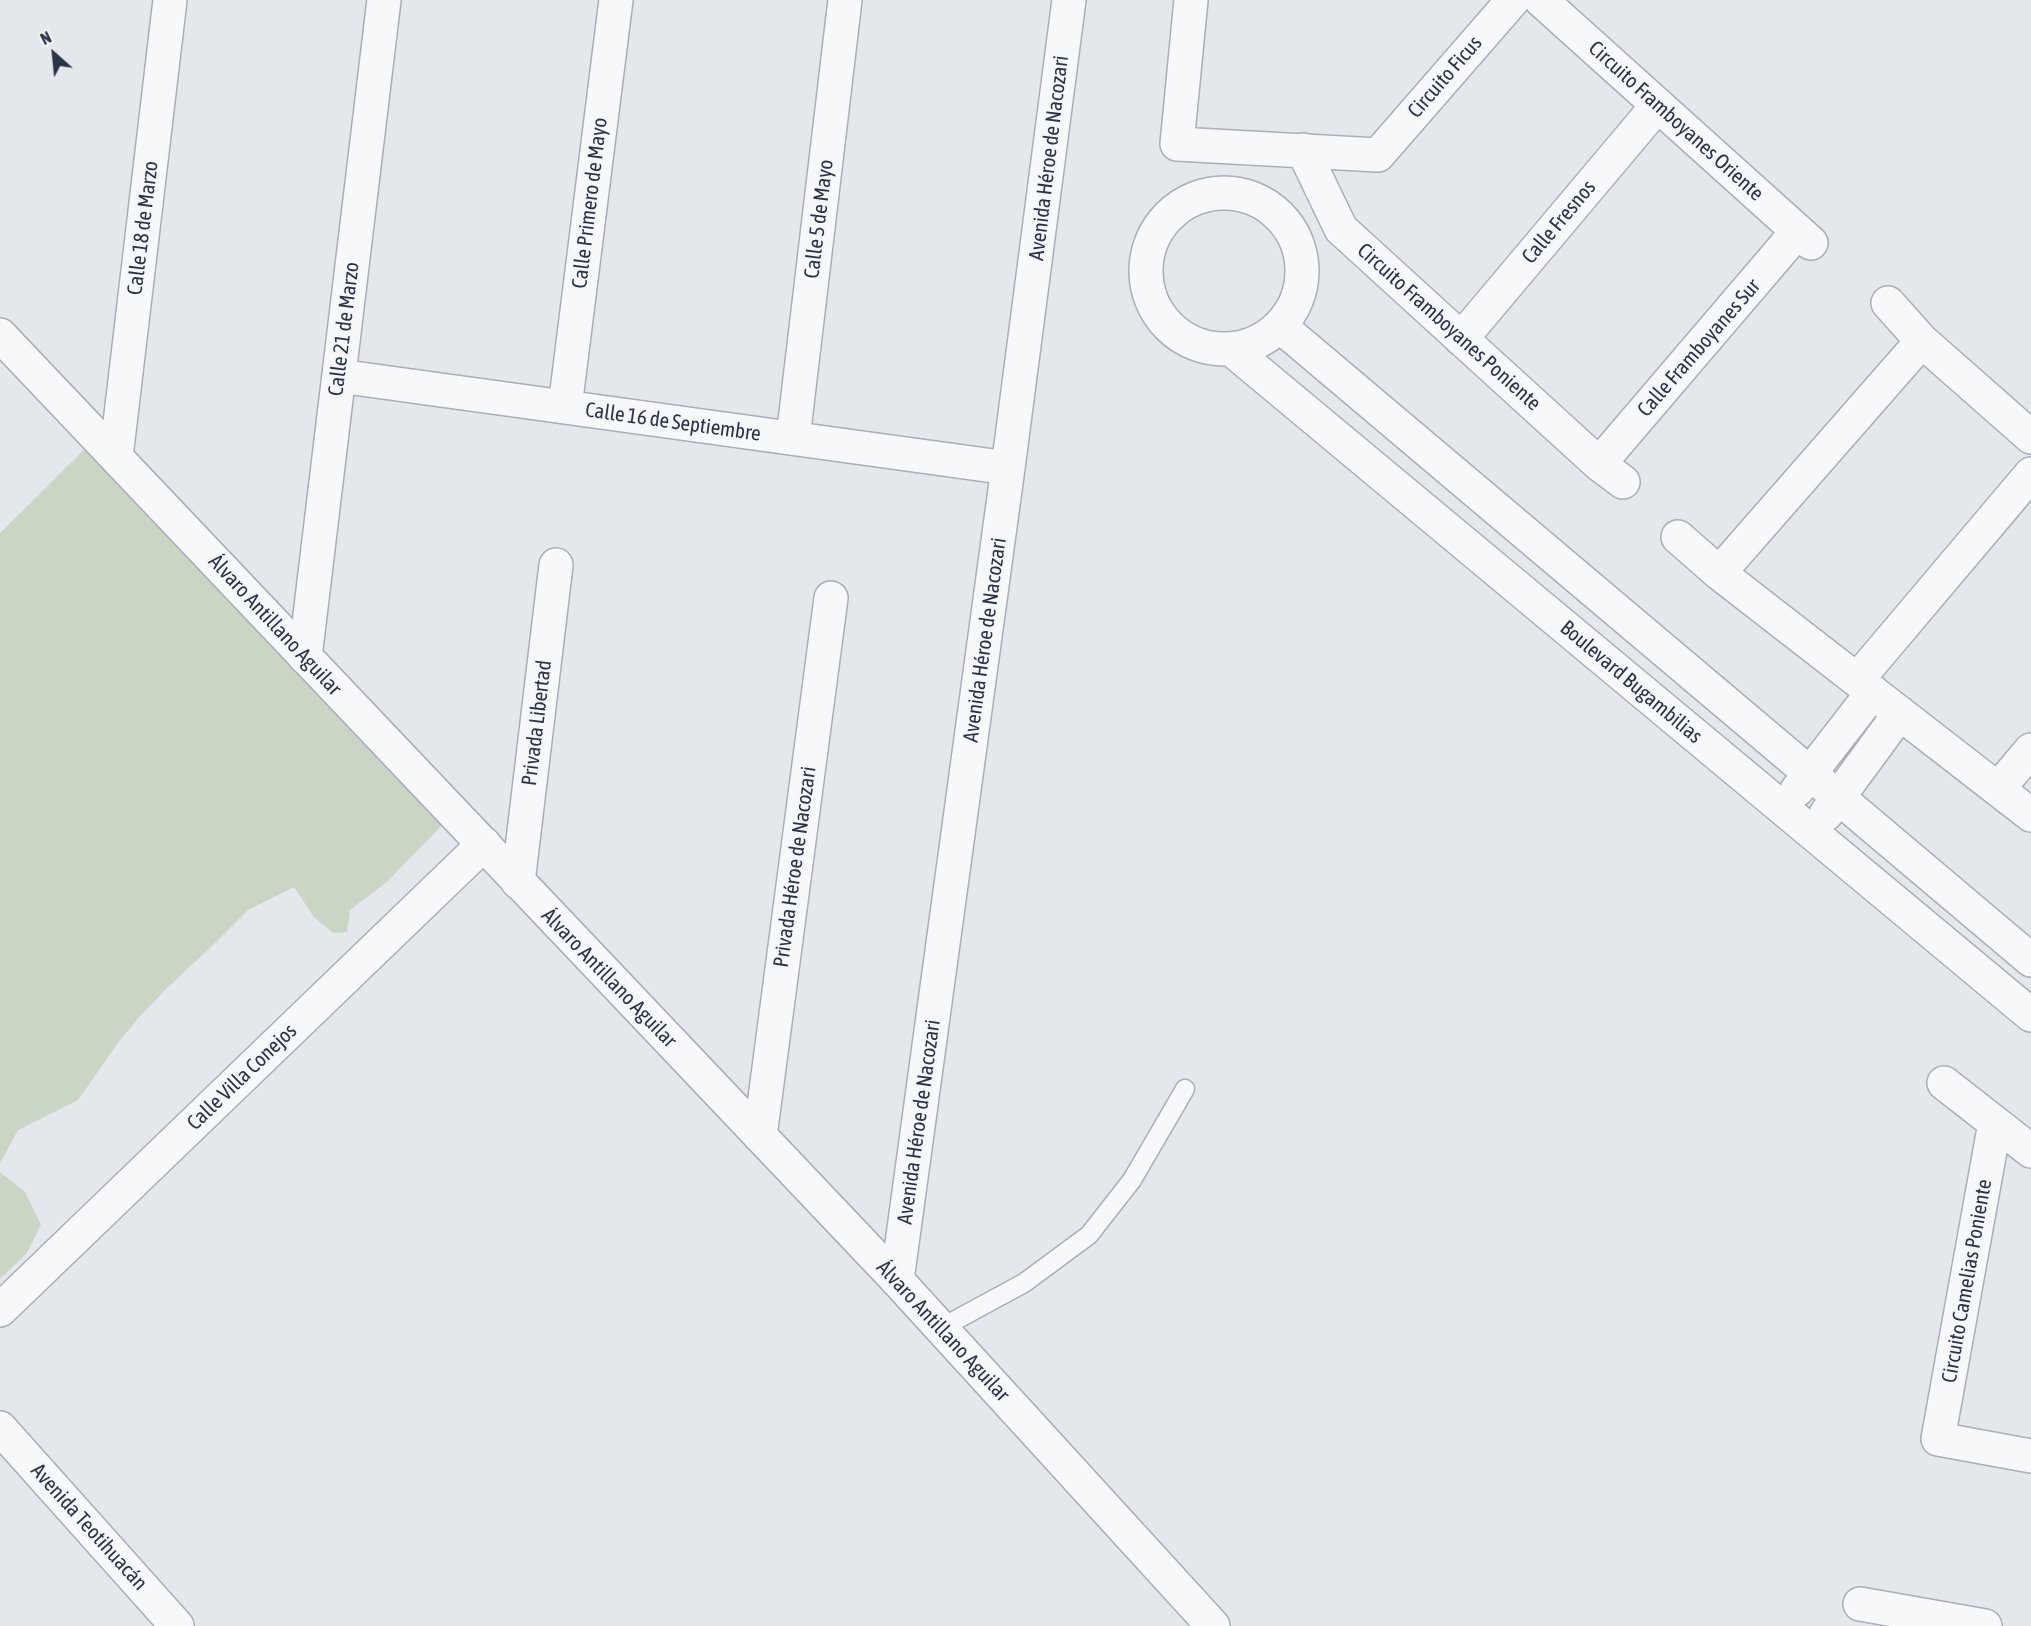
<!DOCTYPE html>
<html>
<head>
<meta charset="utf-8">
<style>
	body { margin:0 }
	#map { position:relative; width:2031px; height:1626px; overflow:hidden; background:#e4e7ec; font-family:"Asap Condensed",sans-serif }
	canvas { display:block }
	.north { position:absolute; left:24px; top:24px; width:60px; height:60px; -webkit-text-stroke:4px #f4f6f9; paint-order:stroke; rotate:333deg; font-size:16px; font-weight:700; line-height:24px; text-align:center; color:#2b3445 }
	.north::after { content:''; display:block; margin:auto; width:21px; height:27px; background:#2b3445; clip-path:polygon(50% 0,100% 100%,50% 72%,0 100%) }
</style>
</head>
<body>
<div id="map">
<canvas width="2031" height="1626"></canvas>
<div class="north">N</div>
</div>
<script>
const context = document.querySelector('canvas').getContext('2d');
context.lineJoin = 'round';
function paint(path, color) { context.fillStyle = color; context.fill(path, 'evenodd'); }
function trace(path, color, width, dash) { context.strokeStyle = color; context.lineWidth = width; context.lineCap = dash ? 'butt' : 'round'; context.setLineDash(dash || []); context.stroke(path); }
function write(font, color, halo, rows, align = 'center') {
  context.font = font + ' "Asap Condensed",sans-serif'; context.lineWidth = 4.5; context.setLineDash([]); context.textBaseline = 'middle'; context.strokeStyle = halo; context.fillStyle = color; for (const [text, x, y, turn = 0] of rows) {
    context.save(); context.translate(x, y); context.rotate((+turn || 0) * Math.PI / 180); context.textAlign = isNaN(turn) ? turn : align; if (halo) context.strokeText(text, 0, 0); context.fillText(text, 0, 0); context.restore();
  }
}
paint(new Path2D(`
	M90,444l19,19 182,202 151,160 -54,56 -38,29 -3,22 -14,1 -19,-16 -20,-30 -46,23 -37,37 -43,40 -27,28 -21,25 -42,60 -60,30 -18,33v-630z
	M0,1172l25,20 16,33 -14,28 -27,26z`), '#c9d6c5');
const service = new Path2D(`
	M941,1328l83,-45 65,-48 43,-55 53,-91`);
const minor = new Path2D(`
	M1191,0l-14,144 201,11 135,-155
	M1541,0l270,243
	M1303,150l38,79 258,235 24,18
	M1146 271a78 78 0 1 1 156 0a78 78 0 1 1-156 0Z
	M1888,303l34,38 109,96
	M1280,326l751,634
	M1461,339l197,-234
	M1231,349l800,666
	M339,376l669,92
	M565,407l51,-407
	M793,438l52,-438
	M116,457l54,-457
	M1599,464l199,-233
	M1678,537l41,36 312,242
	M1719,573l203,-232
	M305,657l79,-657
	M1857,680l174,-206
	M1998,789l33,-39
	M1797,790l76,-98
	M1826,814l74,-101
	M518,882l38,-317
	M1944,1083l87,68
	M1995,1123l-57,316 93,17
	M760,1136l71,-538
	M897,1280l111,-812 61,-468
	M0,1310l484,-466
	M0,1428l177,198
	M1860,1604l125,22`);
const tertiary = new Path2D(`
	M0,335l897,945 316,346`);
trace(service, '#a9aeb7', 21);
trace(minor, '#a9aeb7', 36);
trace(tertiary, '#a9aeb7', 36);
trace(service, '#f7f8fa', 18);
trace(minor, '#f7f8fa', 33);
trace(tertiary, '#f7f8fa', 33);
write('21px', '#2b3445', '#f4f6f9', [
	["Circuito Ficus",1445,77,-49],
	["Circuito Framboyanes Oriente",1676,121,42],
	["Avenida Héroe de Nacozari",1049,158,-83],
	["Calle Primero de Mayo",590,203,-83],
	["Calle 5 de Mayo",819,219,-83],
	["Calle Fresnos",1559,222,-50],
	["Calle 18 de Marzo",143,228,-83],
	["Circuito Framboyanes Poniente",1449,327,42],
	["Calle 21 de Marzo",344,329,-83],
	["Calle Framboyanes Sur",1699,348,-49],
	["Calle 16 de Septiembre",673,422,8],
	["Álvaro Antillano Aguilar",275,625,47],
	["Avenida Héroe de Nacozari",985,640,-82],
	["Boulevard Bugambilias",1631,682,40],
	["Privada Libertad",537,723,-83],
	["Privada Héroe de Nacozari",795,867,-82],
	["Álvaro Antillano Aguilar",609,978,46],
	["Calle Villa Conejos",242,1077,-44],
	["Avenida Héroe de Nacozari",919,1122,-82],
	["Circuito Camelias Poniente",1967,1281,-80],
	["Álvaro Antillano Aguilar",943,1331,47],
	["Avenida Teotihuacán",89,1527,48]
]);
</script>
</body>
</html>
